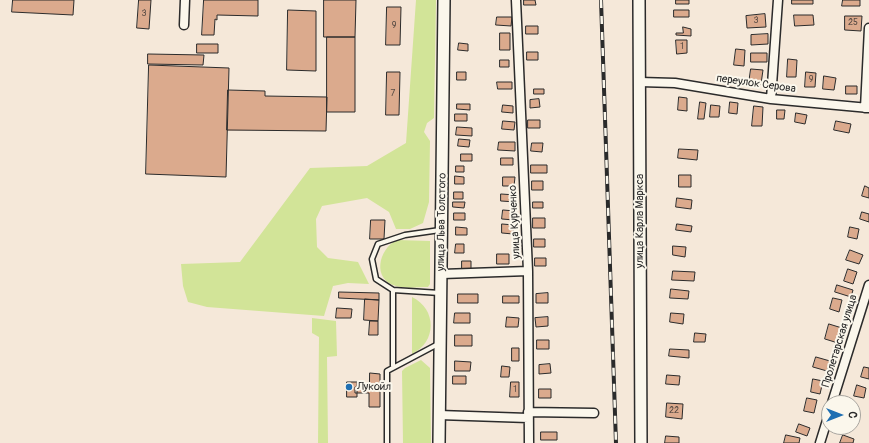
<!DOCTYPE html>
<html>
<head>
<meta charset="utf-8">
<style>
	body { margin:0 }
	#map { position:relative; width:869px; height:443px; overflow:hidden; background:#f5e8d9; font-family:Pangolin,sans-serif }
	canvas { display:block }
	.north { position:absolute; left:821px; top:395px; width:40px; height:40px; box-sizing:border-box; background:#fbf7ec; border:1px solid #a8a59f; border-radius:50%; rotate:90deg; font-size:11px; font-weight:700; line-height:16px; text-align:center; color:#2b2b2b }
	.north::after { content:''; display:block; margin:auto; width:14px; height:18px; background:#1f6fb2; clip-path:polygon(50% 0,100% 100%,50% 72%,0 100%) }
</style>
</head>
<body>
<div id="map">
<canvas width="869" height="443"></canvas>
<div class="north">С</div>
</div>
<script>
const context = document.querySelector('canvas').getContext('2d');
context.lineJoin = 'round';
function paint(path, color) { context.fillStyle = color; context.fill(path, 'evenodd'); }
function trace(path, color, width, dash) { context.strokeStyle = color; context.lineWidth = width; context.lineCap = dash ? 'butt' : 'round'; context.setLineDash(dash || []); context.stroke(path); }
function write(font, color, halo, rows, align = 'center') {
  context.font = font + ' Pangolin,sans-serif'; context.lineWidth = 4; context.setLineDash([]); context.textBaseline = 'middle'; context.strokeStyle = halo; context.fillStyle = color; for (const [text, x, y, turn = 0] of rows) {
    context.save(); context.translate(x, y); context.rotate((+turn || 0) * Math.PI / 180); context.textAlign = isNaN(turn) ? turn : align; if (halo) context.strokeText(text, 0, 0); context.fillText(text, 0, 0); context.restore();
  }
}
paint(new Path2D(`
	M416,0h20l-2,118 -7,5 -3,9 6,9 -1,61 -6,21 -13,6h-14l-7,-17 -22,-14 -45,8 -6,13 1,28 11,11 30,4 11,22 -21,-1 -15,3 -9,30 -117,-9 -19,-5 -5,-16 -2,-22 59,-2 70,-94 57,-2 39,-23z
	M397,240l33,1v43l-2,3c-10,0 -22,2 -32,-1 -24,-6 -18,-37 1,-46z
	M412,297c25,12 25,45 0,57z
	M312,318l24,3 1,35 -10,1 1,86h-10l1,-106 -7,-4z
	M421,360l9,8 1,75h-28l-1,-72 3,-3z`), '#d2e498');
const building = new Path2D(`
	M13,0h61l-1,15 -61,-3z
	M139,0h12l-2,29 -12,-1z
	M204,0h54v16l-41,-1v5l-2,-1 -1,16h-12z
	M324,0h32l-1,37h-31z
	M524,0h11l1,5h-12z
	M676,0h13v4h-13z
	M792,0h21v4h-21z
	M843,0h17v6h-18z
	M387,7h14l-1,38h-14z
	M288,10l28,1v60l-29,-1z
	M674,10h15v7h-15z
	M765,14l1,13 -19,1 -1,-12z
	M794,15h19l1,10 -19,1z
	M845,16h17l-1,15 -16,-1z
	M497,17h15l-1,9 -15,-1z
	M526,26h12v8h-12z
	M683,27l8,2v7l-15,-1v-2h7z
	M500,33h10v17h-10z
	M768,34v10l-17,1v-10z
	M327,37h28v75h-28z
	M676,40h11v13l-10,1z
	M459,43l9,1v7l-10,-1z
	M197,44h21v9h-21z
	M736,49l9,1 -1,16 -10,-1z
	M527,52h11v8h-11z
	M751,53h16v9h-16z
	M148,54l56,1 -1,10 -55,-1z
	M788,59l9,1 -1,17h-9z
	M500,60h9v7h-9z
	M149,65l80,3 -3,109 -80,-3z
	M751,69l12,1 -2,14 -12,-1z
	M387,72h13l-1,43h-13z
	M457,72h9v8h-9z
	M806,72l10,1 -1,14h-10z
	M824,76l12,2 -2,12 -11,-1z
	M497,82h15v7h-14z
	M846,86h11v8h-11z
	M534,89h10v5h-10z
	M228,90l37,1v5l62,1 -1,34 -99,-1z
	M679,97l8,1v13l-9,-1z
	M539,99l1,8 -10,1v-8z
	M700,102l6,1 -2,16h-6z
	M730,102l8,1 -1,11 -8,-1z
	M457,104h13v6l-13,-1z
	M503,105l10,1v7l-11,-1z
	M711,105l9,1 -1,11h-9z
	M754,106l9,1 -1,19h-10z
	M777,110h8l-1,9h-7z
	M796,113l11,2 -2,9 -10,-2z
	M455,114h12v7h-12z
	M528,120h12v8h-12z
	M503,121l12,1 -1,8 -12,-1z
	M836,121l15,3 -2,9 -15,-3z
	M457,127l15,1v8l-16,-1z
	M459,139l11,1 -1,7 -11,-1z
	M499,142h16v9l-17,-1z
	M532,143h11l-1,9 -11,-1z
	M679,149l19,1 -1,10 -19,-2z
	M461,154h11v7h-11z
	M501,158h12v7h-12z
	M531,165h16v8h-16z
	M456,166h8v6h-8z
	M679,175h12v12h-12z
	M455,176l9,1v7h-9z
	M503,177h12l-1,9h-11z
	M532,181h11v9h-11z
	M865,186l4,2v10l-7,-2z
	M454,192h9v7h-9z
	M501,194l15,1v7l-15,-1z
	M677,198l15,2 -1,9 -15,-2z
	M453,202h12l-1,6 -11,-1z
	M533,202h10v6h-10z
	M503,210l12,1 -1,9 -12,-1z
	M862,212l7,2v8l-9,-3z
	M454,213h11v7h-11z
	M533,218h12v10h-12z
	M371,220h14l-1,19h-14z
	M502,224l12,1 -1,9 -11,-1z
	M677,224l15,2 -1,6 -15,-2z
	M456,227l11,1v7h-11z
	M850,227l9,2 -2,10 -9,-2z
	M534,239h11v8h-11z
	M456,244h8v9h-9z
	M673,246l13,1 -1,10 -12,-2z
	M850,250l13,5 -4,9 -13,-4z
	M497,254h12v10h-12z
	M535,258h11v8h-11z
	M462,261h9v9h-9z
	M848,269l9,3 -4,12 -9,-3z
	M673,271l22,1 -1,9 -22,-1z
	M837,285l16,5 -2,7 -16,-5z
	M671,289l18,2 -1,8 -18,-1z
	M339,292l40,1v7l-40,-2z
	M548,293v10h-12v-9z
	M458,294h20v9h-20z
	M503,296h16v7h-16z
	M833,298l9,2 -3,12 -9,-3z
	M365,299l14,1 -1,21 -14,-1z
	M337,308l15,1 -1,9h-15z
	M455,313h15v10h-16z
	M671,313l13,1 -1,10 -13,-2z
	M507,317l12,1 -1,9h-12z
	M548,317v9l-12,1 -1,-9z
	M370,321h8v14h-9z
	M829,324l13,4 -4,15 -13,-4z
	M695,333l11,1 -1,8h-11z
	M455,335h17v11h-17z
	M537,340h12v9h-12z
	M512,348h7v13h-7z
	M670,349l19,1v8l-20,-2z
	M816,357l14,4 -3,10 -14,-4z
	M455,361l16,1 -1,9h-15z
	M550,364l1,9 -12,1v-9z
	M502,366l8,1 -1,10h-8z
	M864,367l5,1v11l-8,-2z
	M370,373l10,1v33h-11v-14h-14v-6h14z
	M667,375l13,1 -1,9 -13,-1z
	M453,376h13v8h-13z
	M813,379l10,2 -3,13 -9,-2z
	M347,382h10v15h-10z
	M511,382h8v15h-9z
	M857,385l9,3 -2,10 -10,-2z
	M539,389h12v9h-12z
	M807,398l10,2 -3,13 -10,-2z
	M667,403l16,1 -1,15 -16,-2z
	M853,413l5,2 -3,10 -2,-1z
	M799,424l11,4 -3,8 -11,-4z
	M541,432h16v8h-16z
	M786,435l14,3 -1,5h-15z
	M843,435l11,4 -1,4h-13z
	M666,436l13,1v6h-14z`);
paint(building, '#dbaa8d');
trace(building, '#2b2b2b', 1);
const lane = new Path2D(`
	M440,230l-35,5 -27,9 -6,15 4,20 17,11 47,3
	M393,290v76
	M387,443v-72l51,-27`);
const street = new Path2D(`
	M516,0l12,271 1,172
	M184,25l1,-25
	M640,82l35,1 96,16 98,9
	M771,99l7,-99
	M865,108l4,-80
	M442,274l86,-3
	M832,403l37,-118
	M528,412l66,1
	M439,415l89,3
	M820,443l9,-29`);
const secondary = new Path2D(`
	M639,0l2,443
	M439,443l5,-443`);
trace(lane, '#2b2b2b', 7);
trace(street, '#2b2b2b', 11);
trace(secondary, '#2b2b2b', 14);
trace(lane, '#fbf7ec', 4);
trace(street, '#fbf7ec', 8);
trace(secondary, '#fbf7ec', 11);
const rail = new Path2D(`
	M601,0l15,443`);
trace(rail, '#2b2b2b', 4);
trace(rail, '#fbf7ec', 2.5, [8]);
for (const [x, y, r, color] of [
	[349,387,4,"#1f6fb2"]
]) { const dot = new Path2D(); dot.arc(x, y, r, 0, 2 * Math.PI); context.fillStyle = color; context.fill(dot); trace(dot, '#fbf7ec', 1.5); }
write('9px', '#574b44', null, [
	["3",144,14],
	["3",756,21],
	["25",853,23],
	["9",394,26],
	["1",682,47],
	["9",811,80],
	["7",393,94],
	["1",515,390],
	["22",674,411]
]);
write('11px', '#2b2b2b', '#fbf7ec', [
	["переулок Серова",756,84,8],
	["улица Карла Маркса",640,221,-90],
	["улица Льва Толстого",442,222,-89],
	["улица Курченко",515,222,-93],
	["Пролетарская улица",840,341,-73]
]);
write('11px', '#2b2b2b', '#fbf7ec', [
	["Лукойл",357,387]
], 'left');
</script>
</body>
</html>
